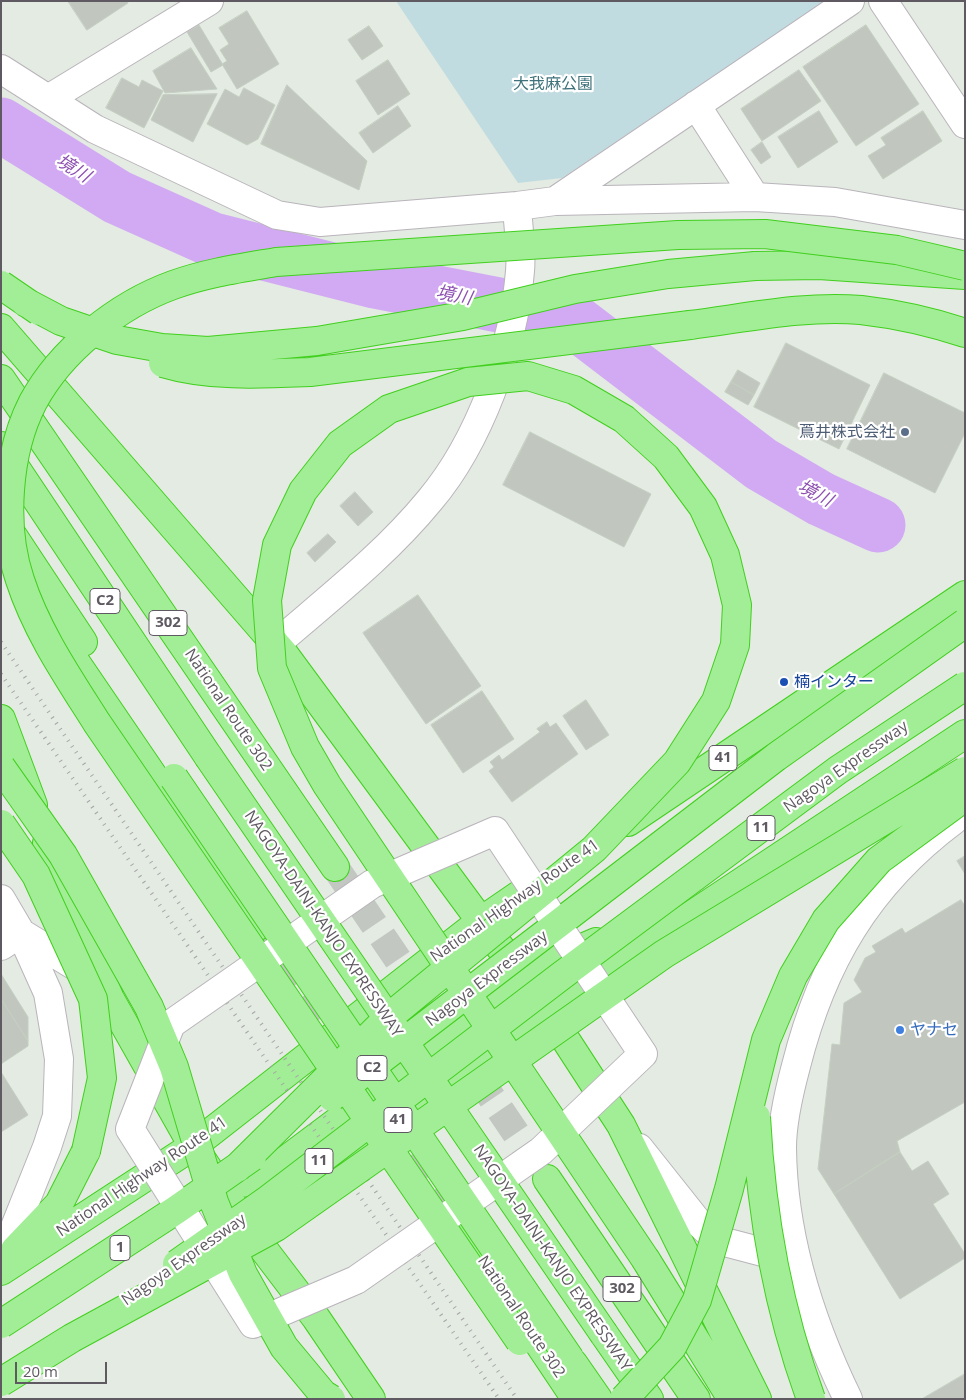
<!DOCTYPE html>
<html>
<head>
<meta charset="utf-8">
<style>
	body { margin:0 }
	#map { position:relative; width:966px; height:1400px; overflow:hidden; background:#e3ebe2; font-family:"Open Sans",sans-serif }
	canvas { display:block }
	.frame { position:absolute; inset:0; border:2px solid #5f5a61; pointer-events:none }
	.scale { position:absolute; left:15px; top:1362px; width:92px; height:22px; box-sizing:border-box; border:2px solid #5f5a61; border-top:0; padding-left:6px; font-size:15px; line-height:18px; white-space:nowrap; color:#5f5a61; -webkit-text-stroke:4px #fff; paint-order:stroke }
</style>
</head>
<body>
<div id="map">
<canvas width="966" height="1400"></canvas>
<div class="frame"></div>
<div class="scale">20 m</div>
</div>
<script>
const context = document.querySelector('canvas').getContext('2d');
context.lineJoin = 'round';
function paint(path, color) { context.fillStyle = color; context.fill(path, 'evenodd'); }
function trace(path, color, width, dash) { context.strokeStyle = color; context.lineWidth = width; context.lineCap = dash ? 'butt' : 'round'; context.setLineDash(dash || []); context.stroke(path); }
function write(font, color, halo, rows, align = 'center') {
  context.font = font + ' "Open Sans","Noto Sans JP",sans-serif'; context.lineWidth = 4.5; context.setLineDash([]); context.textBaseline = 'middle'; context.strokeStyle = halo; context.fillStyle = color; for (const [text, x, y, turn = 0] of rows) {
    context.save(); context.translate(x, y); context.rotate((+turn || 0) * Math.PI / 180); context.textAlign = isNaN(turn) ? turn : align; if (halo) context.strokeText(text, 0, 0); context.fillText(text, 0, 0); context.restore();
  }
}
paint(new Path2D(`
	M396,1h429l-263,177 -44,5z`), '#c1dce0');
trace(new Path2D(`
	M1,125l116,72 96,43 162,41 196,38 190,145 60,35 57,26`), '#d2aaf3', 55);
const building = new Path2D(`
	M68,1h59l1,2 -41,27z
	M247,11l32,53 -42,25 -15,-25 5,-3 -7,-11 9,-6 -10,-16z
	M199,25l24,40 -12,7 -24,-40z
	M866,25l53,79 -63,42 -53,-79z
	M369,26l14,20 -21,14 -14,-20z
	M191,48l26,41 -52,4 -12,-22z
	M388,60l22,34 -32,21 -22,-34z
	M799,70l22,31 -59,40 -21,-32z
	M122,78l17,9 3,-7 21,11 -19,37 -38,-20z
	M287,85l80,76 -8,29 -98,-46z
	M244,88l31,17 -17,34 -11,6 -40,-21 18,-35 14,8z
	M217,94l-24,48 -42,-22 12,-25z
	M398,106l13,20 -38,27 -14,-20z
	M819,111l19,31 -40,26 -20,-31z
	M923,111l19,30 -59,38 -15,-23 18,-11 -5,-7z
	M762,142l9,15 -10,7 -10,-14z
	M786,343l84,42 -31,64 -85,-42z
	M738,370l22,13 -6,12 -23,-13z
	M884,373l81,40v20l-30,60 -88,-44z
	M731,382l23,13 -6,10 -23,-13z
	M530,432l121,62 -27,53 -121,-62z
	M355,492l18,20 -15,14 -18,-20z
	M328,534l8,8 -21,20 -8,-9z
	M418,595l63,91 -55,38 -63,-91z
	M482,691l32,48 -51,34 -32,-48z
	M586,700l23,35 -23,15 -23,-34z
	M547,722l3,5 6,-4 22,31 -66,48 -23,-31 5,-4 -4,-5 9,-7 3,5 38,-28 -3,-3z
	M965,856v18l-8,-13z
	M961,900l4,6v196l-68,39 3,11 -66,42 -16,-25 14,-125 8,1 4,-42 18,-11 -8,-12 11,-22 11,-6 -4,-6 30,-18 3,5z
	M1,974l27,43v24l-27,-42z
	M1,999l27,42v5l-27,18z
	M1,1072l27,43 -27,17z
	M900,1152l12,19 16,-10 21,33 -16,10 32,50v4l-65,41 -66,-105z
	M965,1374v25h-43z`);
paint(building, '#c1c6bf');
trace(building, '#c4cfc1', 1);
trace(new Path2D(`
	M335,867l210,309
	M256,927l89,131
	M388,1120l77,114`), '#c2c7c2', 28, [28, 14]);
const minor = new Path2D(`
	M883,1l82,123
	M1,69l94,60 182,86 43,7 197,-16 38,-5 200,-4 80,5 130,23
	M48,99l161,-98
	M696,105l59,92
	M555,201l295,-200
	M275,645c53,-46 110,-90 155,-145 49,-58 84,-154 90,-229 2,-21 -2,-44 -3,-65
	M1,899l20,34 27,60 11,66 -2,57 -10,31 -46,115
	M1,946l20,-13 69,42
	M639,1148l58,73 20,19 76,20
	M848,1399c-38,-78 -65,-163 -66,-251 0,-27 7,-56 14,-82 26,-103 71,-181 158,-246`);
const highway = new Path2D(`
	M755,266l64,-1 146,10
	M690,325c56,-7 115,-20 171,-15 35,4 71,12 104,23
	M1,328l283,326 263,357 74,114 136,274
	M1,379l334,488
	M1,446l207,310
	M7,527l76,115
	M51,626l205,301
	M1,719l32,86
	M628,822l337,-227
	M47,843l24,65 39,91 83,147 56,84 67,88 55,81
	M212,1175c20,9 29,11 50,3l263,-197 36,-24 35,-15
	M547,1179l149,220
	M277,1209l270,-198 418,-277
	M466,1235l110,164
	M15,1250l44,-46 27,-53
	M646,1260l86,139
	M1,1271l192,-125 288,-225 51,-35
	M604,1334l45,65
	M573,1363l25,36`);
trace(minor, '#b9b4bb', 30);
trace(highway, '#41cf1e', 30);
trace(minor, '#fff', 28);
trace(highway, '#a2ee96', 28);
trace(new Path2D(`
	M1,642l516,757
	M1,674l498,725`), '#a7a6a8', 4, [1, 6]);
const minorBridge = new Path2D(`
	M495,831l148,223 -102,97 -185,129 -103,44 -123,-195 41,-105 201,-140z`);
const highwayBridge = new Path2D(`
	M1,285l38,26
	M25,302l36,19 56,19 45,8 46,3 109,-10 146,-25 112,-27 93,-15 87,-8
	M163,363c47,14 99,11 147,9l380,-47
	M208,756l396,578
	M1,767l62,88 86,152 25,60 40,135 29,72 41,73 39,47 8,5
	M174,778l396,581
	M1,824l35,51 57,124 9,79 -16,73
	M332,1097l444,-340 189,-134
	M756,1117c5,95 22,192 55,282
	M237,1168l152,-151 205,-168 83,-87 39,-61 19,-56 2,-40 -12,-50 -22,-48 -37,-50 -42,-38 -50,-29 -46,-14 -60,6 -79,27 -49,35 -37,47 -26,54 -10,55 5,68 33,79 22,38 319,475
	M177,1264l92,-65 292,-223 277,-206 127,-84
	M1,1324l175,-114 76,-53
	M520,1341l-423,-618c-29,-46 -60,-91 -77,-143 -18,-53 -13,-128 13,-178 28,-52 85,-97 140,-117 33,-12 68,-17 103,-23l402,-27 87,-1 132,16 68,16
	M1,1382l71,-44 204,-111 388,-273 301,-183
	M624,1399l48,-52 25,-47 32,-111 37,-149 27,-64 33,-56 53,-60 86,-63`);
trace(minorBridge, '#b9b4bb', 30, []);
trace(highwayBridge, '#41cf1e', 30, []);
trace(minorBridge, '#fff', 28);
trace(highwayBridge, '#a2ee96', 28);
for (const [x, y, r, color] of [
	[905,432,5,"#5c6f8a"],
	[784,682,5,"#1a4fb4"],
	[900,1030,5,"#3f7fe0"]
]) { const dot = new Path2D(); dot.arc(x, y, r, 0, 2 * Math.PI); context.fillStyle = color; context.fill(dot); trace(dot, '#fff', 2); }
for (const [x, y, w] of [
	[105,601,30],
	[168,623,38],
	[723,758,28],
	[761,828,28],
	[372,1068,30],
	[398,1120,28],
	[319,1161,28],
	[120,1248,20],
	[622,1289,38]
]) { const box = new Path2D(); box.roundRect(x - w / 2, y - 12.5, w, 25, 4); context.fillStyle = '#fff'; context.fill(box); trace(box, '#5f5a61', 1); }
write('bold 15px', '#5f5a61', null, [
	["C2",105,601],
	["302",168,623],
	["41",723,758],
	["11",761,828],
	["C2",372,1068],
	["41",398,1120],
	["11",319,1161],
	["1",120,1248],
	["302",622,1289]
]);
write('16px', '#3f727b', '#fff', [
	["大我麻公園",553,84]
]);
write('16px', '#4e5e75', '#fff', [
	["蔦井株式会社",895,432]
], 'right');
write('16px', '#164399', '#fff', [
	["楠インター",794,682]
], 'left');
write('16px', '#5f5a61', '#fff', [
	["National Route 302",228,710,56],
	["Nagoya Expressway",846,767,-35],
	["National Highway Route 41",515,901,-35],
	["NAGOYA-DAINI-KANJO EXPRESSWAY",323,924,56],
	["Nagoya Expressway",487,979,-37],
	["National Highway Route 41",142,1177,-34],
	["NAGOYA-DAINI-KANJO EXPRESSWAY",552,1258,56],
	["Nagoya Expressway",184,1260,-35],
	["National Route 302",521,1317,56]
]);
write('16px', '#366cbe', '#fff', [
	["ヤナセ",910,1030]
], 'left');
write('italic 18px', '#8e51b2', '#fff', [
	["境川",73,169,32],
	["境川",454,296,11],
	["境川",815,494,28]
]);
</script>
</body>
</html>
